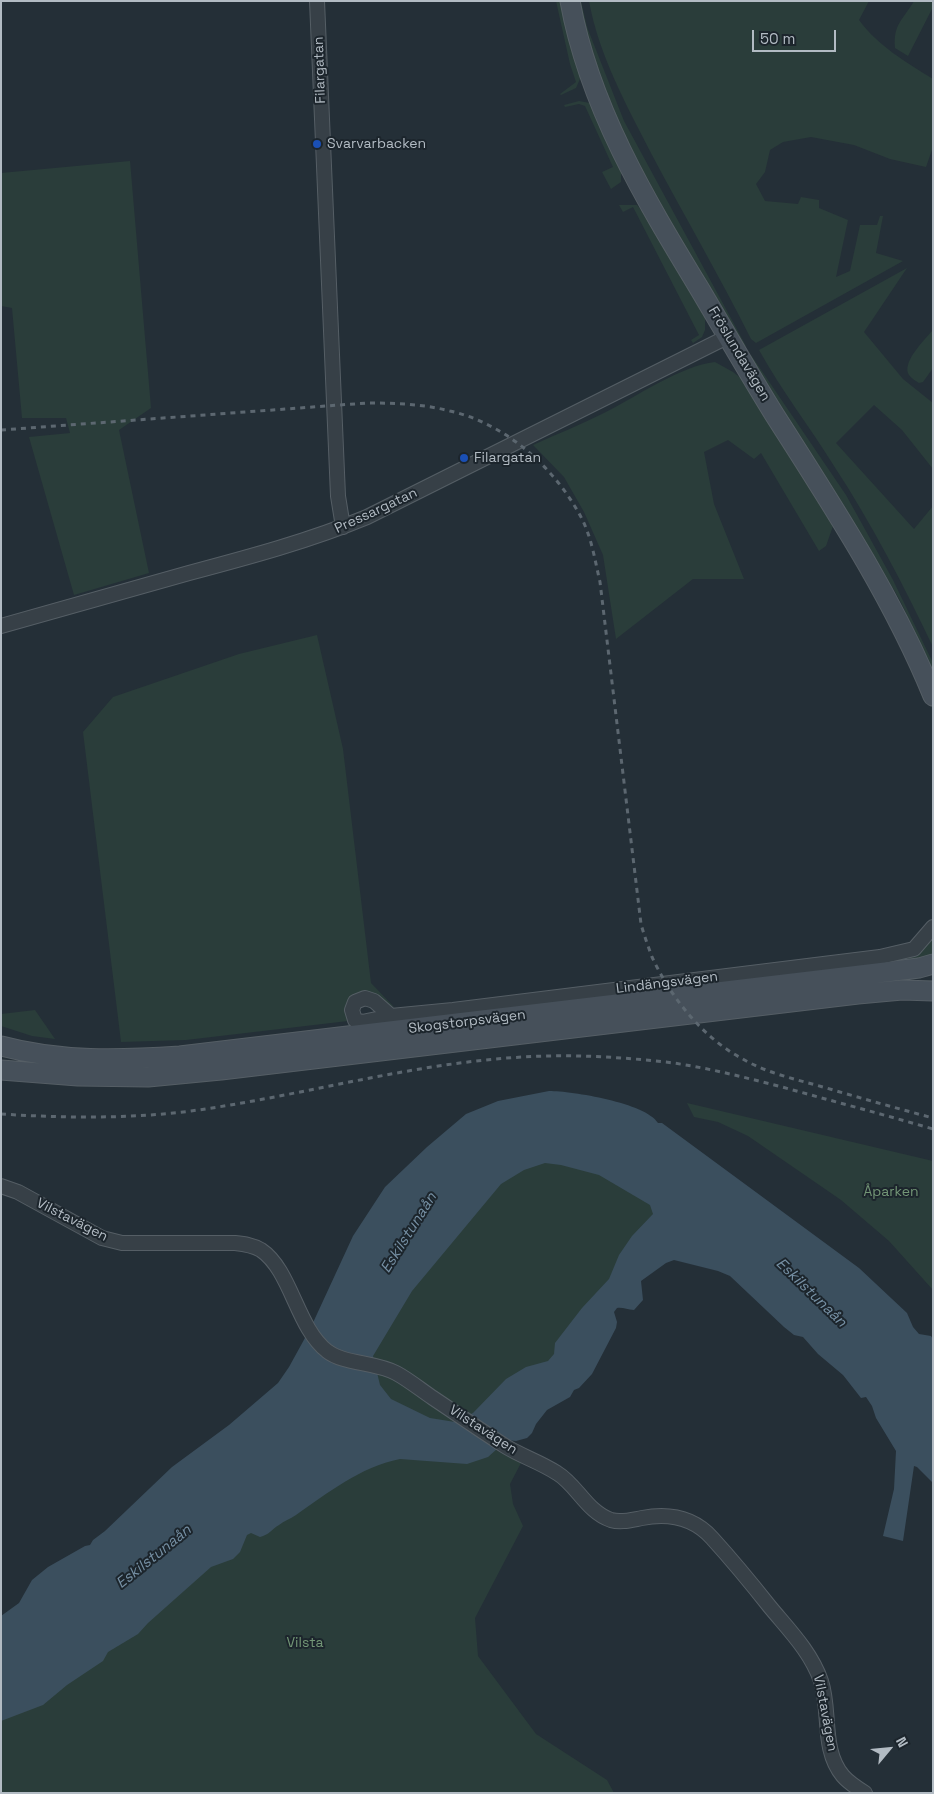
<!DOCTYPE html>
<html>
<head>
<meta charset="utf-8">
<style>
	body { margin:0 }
	#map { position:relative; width:934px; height:1794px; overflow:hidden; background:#242f37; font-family:"Space Grotesk",sans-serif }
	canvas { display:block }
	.frame { position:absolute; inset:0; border:2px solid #b2bbc3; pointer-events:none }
	.north { position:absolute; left:864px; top:1724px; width:50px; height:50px; -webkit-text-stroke:4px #1c252c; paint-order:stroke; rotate:62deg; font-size:14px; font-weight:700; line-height:20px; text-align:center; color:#b2bbc3 }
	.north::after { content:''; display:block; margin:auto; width:18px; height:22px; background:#b2bbc3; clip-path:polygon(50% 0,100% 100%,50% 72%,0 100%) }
	.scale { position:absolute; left:752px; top:30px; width:84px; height:22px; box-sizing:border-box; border:2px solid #b2bbc3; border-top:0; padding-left:6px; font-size:15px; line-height:18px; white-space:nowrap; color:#b2bbc3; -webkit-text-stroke:4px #1c252c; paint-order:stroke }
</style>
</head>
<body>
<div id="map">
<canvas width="934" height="1794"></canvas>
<div class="frame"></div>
<div class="north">N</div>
<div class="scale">50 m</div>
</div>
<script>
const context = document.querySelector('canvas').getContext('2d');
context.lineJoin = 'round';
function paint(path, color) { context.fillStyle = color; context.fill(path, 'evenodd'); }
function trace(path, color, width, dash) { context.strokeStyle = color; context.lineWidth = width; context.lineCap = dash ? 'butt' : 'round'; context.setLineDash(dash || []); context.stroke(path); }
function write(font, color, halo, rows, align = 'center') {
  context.font = font + ' "Space Grotesk",sans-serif'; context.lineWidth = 4; context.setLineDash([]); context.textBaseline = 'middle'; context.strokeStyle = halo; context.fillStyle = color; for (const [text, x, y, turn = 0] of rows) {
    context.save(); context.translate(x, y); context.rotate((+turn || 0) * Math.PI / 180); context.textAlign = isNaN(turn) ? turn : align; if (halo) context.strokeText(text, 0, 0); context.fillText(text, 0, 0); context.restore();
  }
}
paint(new Path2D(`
	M556,1h5l22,71 -7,16 -15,7 -1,-1 16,-12 -6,-18z
	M577,1h4l6,26 37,94 122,225 -4,2 -70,-119 -65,-125z
	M589,1h280l-10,19c19,26 47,42 74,59v68l-7,20 -36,-8 -36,-14 -43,-8 -28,5 -13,8 -5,22 -9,12 9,17 33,3 3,-7 18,3v8l29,12 -12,57 14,-6 10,-46h17l3,-9h3l-7,37 27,8 -147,82 -5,-4c-31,-62 -66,-122 -99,-184 -25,-49 -53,-99 -63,-154z
	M914,1h19v6l-25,49 -13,-8c-2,-24 8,-28 19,-47z
	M579,101l11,2 4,4 27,64v11l-10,7 -9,-17 11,-5 -28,-61 -6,-2 -14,3 -1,-2z
	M130,161l21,247 -32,22 30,143 -75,22 -45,-158 41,-4 -4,-15h-44l-10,-110 -11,-2v-133z
	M619,205h18l5,6 43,69 20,37v13l-3,7 -9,6 -2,-3 8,-5 -66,-128 -10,5z
	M907,268l-43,64 39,47 30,24v66l-31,-39 -28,-25 -38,38 78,86 19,-23v141c-30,-63 -61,-123 -99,-181 -24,-39 -53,-76 -75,-116z
	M933,330v38l-10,14 -4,1c-3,-2 -8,-5 -10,-8 -8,-12 16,-36 24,-45z
	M751,355l95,140 47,85 40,83v17c-14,-33 -31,-90 -57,-113l-129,-210z
	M715,362l18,10 14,11 86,143 -7,20 -7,5 -58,-98 -7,6 -26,-19 -24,12 10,52 30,75h-51l-77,60 -13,-84 -19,-43 -20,-35 -31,-32c24,-11 47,-20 71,-32 30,-15 78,-48 111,-51z
	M317,635l26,114 28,234 24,25 -26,-15 -18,4 -6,11 3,13 -162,19 -65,2 -38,-310 30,-35 126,-43z
	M931,940h2v21l-44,2 28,-7z
	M35,1010l20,29 -23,-3 -31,-10v-12z
	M687,1103l246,58v129l-44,-49 -48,-41 -93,-64 -30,-14 -24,-5z
	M634,1147l31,91 -91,113 -102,87 49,25 -11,21 3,20 10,22 -48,92 3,38 58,78 71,46 7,13h-613v-117l490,-518z`), '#2a3d3a');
paint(new Path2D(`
	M549,1091c23,0 97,12 109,32h4l197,145 48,45 6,14 6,7 12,2 2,3v144l-16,-16 -3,-1 -11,75 -20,-5 11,-47 2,-38 -20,-33 -4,-12 -6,-9 -5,1 -18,-23 -25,-21 -15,-17 -9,-2 -10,-8 -54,-51 -12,-5 -44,-11 -8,3 -25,18 2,19 -9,10c-7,0 -11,-3 -17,-2l-3,4 3,10 -1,6 -24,46 -13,14 -5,2 -4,7 -23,13 -11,14 -4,9 -5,5 -11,3 -9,-1 -19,17 -21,7 -67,-5c-40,8 -72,34 -104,56 -6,4 -12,6 -17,10 -7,4 -10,10 -19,12l-9,-4 -4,2 -7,17 -7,7 -22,8 -63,56 -10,11 -30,18 -5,9 -36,24 -24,20 -42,16v-105l18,-13 13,-23 16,-13 37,-21 5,-1 3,-5 12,-9 67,-64 57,-42 49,-42 11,-16 22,-40 42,-91 32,-49 42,-40 39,-33 32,-13zM545,1163l16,2 38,10 51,30 3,9 -21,22 -13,19 -10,24 -27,29 -27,35 -1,11 -6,7 -22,6 -20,12 -33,34 -18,9 -25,-4 -39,-19 -11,-14 -7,-29 39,-65 89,-107 23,-14z`), '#3b4f5e');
const minor = new Path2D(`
	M317,1l21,495 5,31
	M1,626c63,-18 125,-35 188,-53 60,-16 120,-32 178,-56l360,-180
	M391,1016l-17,-15 -9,-3 -10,4 -3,8 3,10 7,2 29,-6 62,-6 427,-53 34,-8 19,-22
	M1,1186l17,6 84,46 20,5h113c9,1 18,2 26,7 30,20 36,78 66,101 16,13 49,11 69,22 13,7 25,17 37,25 24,16 47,32 72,48 16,10 35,16 52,27 20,12 30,39 54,47 10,3 20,0 31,-2 26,-5 51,-1 70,20 20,22 39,45 58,69 19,23 41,45 51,74 10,30 0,69 22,95 6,7 14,12 22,17`);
const secondary = new Path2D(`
	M570,1c19,105 75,198 129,287 25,42 49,84 75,126 58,91 118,182 159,282
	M1,1046c59,16 119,14 179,10l739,-88 14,-4
	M1,1070l77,6 70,1 73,-7 637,-76 44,-4 31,1`);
trace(minor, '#555e65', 16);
trace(secondary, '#555e65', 21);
trace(minor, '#374047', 14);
trace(secondary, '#46505a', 19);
trace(new Path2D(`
	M1,430l366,-27c28,0 56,1 83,8 57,13 106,58 132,108 10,20 13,42 18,63l41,342c3,11 7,22 11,33 18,39 50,80 89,101 25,15 54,21 82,29 37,11 73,21 110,31
	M1,1114c63,4 127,5 190,-3 111,-15 220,-48 332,-54 48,-3 96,0 143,5 39,5 77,15 116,25 50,14 100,27 151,42`), '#5c6770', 3, [5, 5]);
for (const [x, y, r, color] of [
	[317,144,5,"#1a4fb4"],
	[464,458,5,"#1a4fb4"]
]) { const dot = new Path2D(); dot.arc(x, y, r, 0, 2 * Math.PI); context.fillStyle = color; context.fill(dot); trace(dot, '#1c252c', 2); }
write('14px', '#b2bbc3', '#1c252c', [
	["Filargatan",320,70,-92],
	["Fröslundavägen",739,354,59],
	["Pressargatan",376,511,-25],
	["Lindängsvägen",667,983,-7],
	["Skogstorpsvägen",467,1022,-7],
	["Vilstavägen",72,1220,27],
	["Vilstavägen",483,1430,33],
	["Vilstavägen",825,1713,79]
]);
write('14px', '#b2bbc3', '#1c252c', [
	["Svarvarbacken",327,144],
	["Filargatan",474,458]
], 'left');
write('14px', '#739676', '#1c252c', [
	["Åparken",891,1192],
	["Vilsta",305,1643]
]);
write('italic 15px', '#7690a4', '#1c252c', [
	["Eskilstunaån",409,1233,-58],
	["Eskilstunaån",811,1293,44],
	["Eskilstunaån",154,1557,-39]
]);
</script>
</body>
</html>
